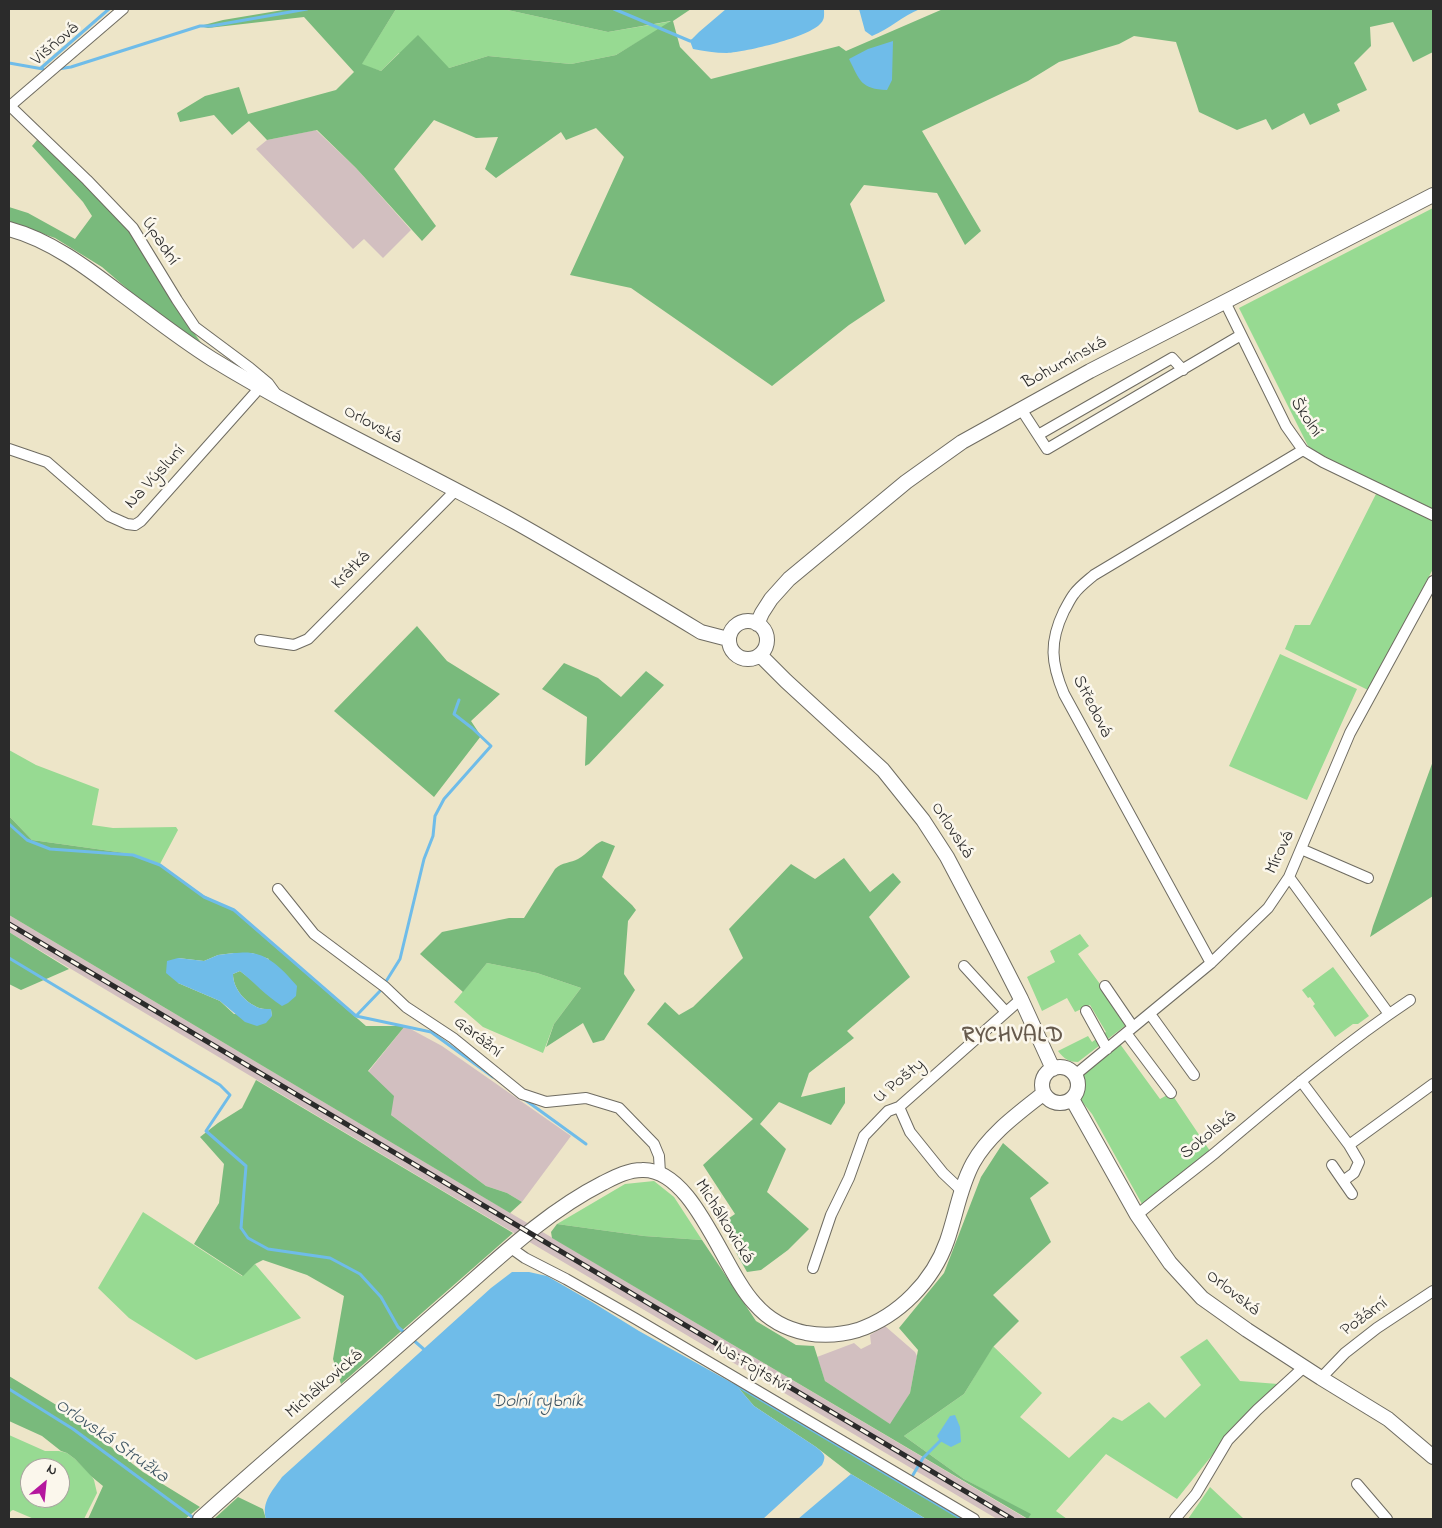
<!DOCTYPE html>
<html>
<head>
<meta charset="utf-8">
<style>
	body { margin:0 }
	#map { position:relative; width:1442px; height:1528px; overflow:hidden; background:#ede5c8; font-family:"Indie Flower",sans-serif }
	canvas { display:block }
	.frame { position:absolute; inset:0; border:10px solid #2b2b2b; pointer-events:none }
	.north { position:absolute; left:20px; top:1458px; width:50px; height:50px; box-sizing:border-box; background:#fbf7ec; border:1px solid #a8a59f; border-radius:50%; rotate:28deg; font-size:14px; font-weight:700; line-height:20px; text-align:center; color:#2b2b2b }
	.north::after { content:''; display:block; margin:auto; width:18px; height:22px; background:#b5179e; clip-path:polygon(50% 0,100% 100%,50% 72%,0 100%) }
</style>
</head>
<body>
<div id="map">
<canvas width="1442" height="1528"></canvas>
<div class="frame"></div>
<div class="north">N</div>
</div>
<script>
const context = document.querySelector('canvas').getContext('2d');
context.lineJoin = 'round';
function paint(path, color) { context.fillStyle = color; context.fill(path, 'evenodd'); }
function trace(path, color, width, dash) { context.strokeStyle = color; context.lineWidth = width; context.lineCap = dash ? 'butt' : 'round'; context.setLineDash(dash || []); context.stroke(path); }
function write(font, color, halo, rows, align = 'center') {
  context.font = font + ' "Indie Flower",sans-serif'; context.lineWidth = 5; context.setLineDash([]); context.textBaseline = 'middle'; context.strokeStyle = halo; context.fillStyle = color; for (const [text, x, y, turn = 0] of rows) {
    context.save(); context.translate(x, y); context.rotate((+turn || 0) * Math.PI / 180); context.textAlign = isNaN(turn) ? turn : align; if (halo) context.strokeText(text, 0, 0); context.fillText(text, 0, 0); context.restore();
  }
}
paint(new Path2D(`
	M316,130l40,38 55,62 -28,28 -19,-19 -11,10 -97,-100 11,-9z
	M9,915l439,261 579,343h-30l-557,-330 -431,-257z
	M405,1026l37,20 129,90 -49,66 -15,-9 -21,-7 -95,-71 -23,-43z
	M885,1326l30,26 2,4 -7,37 -19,32 -66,-44 -8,-24 37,-14 7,6 10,-5 -1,-9z`), '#d2bfc0');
paint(new Path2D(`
	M396,9h107l105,23 65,-11 -57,34 -45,9 -83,-8 -39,12 -50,-15 -18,18 -20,-6z
	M1433,208v301l-109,-52 -16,-11 -69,-138z
	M1377,492l56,27v50l-65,121 -83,-41 10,-24h15z
	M1280,654l77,35 -50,111 -78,-34z
	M9,750l27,15 63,24 -7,36 21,3 63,-1 2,3 -18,34 -28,-10 -100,-14 -23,-24z
	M1080,934l9,12 -11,8 22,30 2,-1 28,39 -52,40c-9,0 -14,-3 -20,-11l30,-15 4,6 14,-10 -16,-27 -15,7 -8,-14 -25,13 -15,-34 28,-15 -5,-11z
	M487,963l50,10 44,15 -27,36 -11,29 -60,-26 -29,-25z
	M1333,967l36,49 -11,8h-5l-18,13 -22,-31 2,-2 -5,-7 -2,1 -6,-8z
	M1120,1044l40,55 11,-6 39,58 -68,53 -50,-90 -12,-15 4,-13 -2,-10z
	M654,1181l20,16 28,43 -58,-4 -87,-12 68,-40z
	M143,1212l99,64 13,-12 46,54 -105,42 -67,-42 -31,-30z
	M1207,1339l33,42 38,3c-38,35 -69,75 -101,115l-71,-45 -50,57 11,8h-39l2,-4 -66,-36 -60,-43 60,-42 29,-48 49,47 -22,24 49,41 44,-41 9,4 27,-19 16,16 36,-33 -21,-28z
	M9,1435l36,16h14l8,2 8,6 15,15 4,6 3,13 -13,26h-50l-21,-9 -2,1 -2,3zM30,1468h30v30h-30z
	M1210,1487l34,32h-56z`), '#97da92');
paint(new Path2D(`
	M289,9h115h-8l-34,55 19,7 37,-36 31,33 39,-12 83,8 45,-9 55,-34 -63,11 -105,-23h188l-18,12 7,26 31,32 128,-33 7,5 97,-42h490v43l-20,10 -20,-40 -23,5 1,19 -17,17 13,27 -30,14 3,7 -30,14 -6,-12 -32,17 -6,-11 -29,11 -38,-18 -23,-70 -42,-6 -15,8 -60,18 -31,19 -106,50 59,100 -16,14 -28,-52 -73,-8 -14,19 35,97 -36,24 -77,61 -141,-98 -61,-13 54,-118 -28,-29 -30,12 -5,-8 -65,46 -11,-9 13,-32 -22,1 -42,-18 -40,49 42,57 -14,15 -66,-73 -39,-38 -50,10 -18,-19 -17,14 -18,-20 -34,7 -3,-9 28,-17 34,-9 9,27 88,-24 18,-18 -50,-55 -96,11 -8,-2 23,-6z
	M37,140l63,58 28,31 51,83 23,32 -55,-38 -45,-39 -47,-29 -46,-16v-15l19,6 47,26 17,-23 -9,-14 -51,-56z
	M417,626l30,35 53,33 -29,27 10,15 -47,61 -100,-86z
	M564,663l34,15 23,19 25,-26 18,14 -75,79 -4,2 2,-49 -45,-28z
	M1433,761v135l-63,41 3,-11z
	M9,816l23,24 100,14 28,10 43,31 31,16 132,115h39l-37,45 26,25 -3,19 95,71 21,7 15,9 -12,11 -501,-298zM234,953h18l17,6 -16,22 -13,-10 -7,3c0,13 10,26 22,32 4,3 11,3 16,4l1,6 -38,-2 -14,-13 -42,-18v-25l26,3 14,-6z
	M602,841l13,5 -13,31 30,28 4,5 -8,11 -4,53 11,16 -31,50 -11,3 -10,-20 -37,24 8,-23 27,-36 -44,-15 -50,-10 -24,29 -43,-38 22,-22 67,-14h15l31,-49c7,-7 16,-6 23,-10 9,-5 15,-14 24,-18z
	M844,858l26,34 23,-19 8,9 -32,35 41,60 -63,54 7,7 -45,35 -8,24 44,-10v16l-14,22 -52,-23 -19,22 26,25 -19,43 42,37 -21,21 -27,20 -14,2 -13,-23 -12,-26 13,-9 -32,-49 50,-46 -106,-95 18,-22 14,13 14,-8 50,-49 -14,-29 62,-65 24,15z
	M9,932l60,37 -48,21 -12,-6z
	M256,1080l257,153 -172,151 -8,-25 11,-63 -37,-21 -44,-15 -8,4 -12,12 -49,-32 25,-41 5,-39 -24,-27 18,-14 24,-15z
	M1003,1143l46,40 -19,15 21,44 -58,53 26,26 -26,26 -29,47 -60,42 60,43 67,35 -3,5 -476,-281 -1,-6 6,-8 87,12 58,4 54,81 40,24 18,1 11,35 65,43 20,-31 8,-43 -19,-22 45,-55 37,-96z
	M9,1376l62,38 17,15 55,43 57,35 -15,12h-97l15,-33 -11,-9 -17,-18 -8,-6 -6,-2 -19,-15 -33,-15z
	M736,1385l227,134h-37l-75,-45 -35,-27 -62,-41z
	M238,1497l25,12 3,10h-52z`), '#79ba7c');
paint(new Path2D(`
	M726,9h98c0,5 1,10 -3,14 -11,14 -75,29 -94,30 -12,0 -23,-2 -34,-4l-3,-8 9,-9z
	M859,9h61c-18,7 -30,20 -48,27l-7,-5z
	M893,41l-1,39 -5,10c-26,-1 -27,-9 -38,-31l19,-10z
	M234,953c6,0 11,-1 17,0 19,2 34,19 46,33l-1,10 -8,7 -6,3c-16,-10 -28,-24 -42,-35l-7,3c0,13 10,26 22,32 4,3 10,3 16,3l1,7 -6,7 -9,3 -12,-4 -25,-21 -42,-18 -12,-10 1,-12 11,-3 26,3 14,-6z
	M512,1272h17l18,4 45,26 47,29 97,54 18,21 62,41c8,7 11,8 6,18l-59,54h-497c-5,-17 7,-29 16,-42l209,-189z
	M955,1415l5,12 1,15 -10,5 -11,-6 -3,-5 13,-20z
	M851,1474l75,45h-128z`), '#6fbce9');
trace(new Path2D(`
	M614,9l76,32h2
	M9,63l34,6
	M41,68l68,-59
	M58,69l13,-2 129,-41h11l96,-17
	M9,824l18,16 23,9 83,6 27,10 44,32 30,13 122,106 75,16 62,45
	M9,958l211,127 10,10 -24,36 40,35 -5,62 7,10 20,11 62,9 30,16 21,23 17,30 8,7
	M356,1016l24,-25 20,-32 24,-100 9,-23 2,-20 9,-17 47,-53 -19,-18 -18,-14 5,-14
	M524,1099l62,45
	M411,1338l16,14
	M732,1385h4l226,134
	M9,1389l64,40 122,90
	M910,1480l13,-22 17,-17`), '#6fbce9', 3);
const street = new Path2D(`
	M9,105l78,75 46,48 44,72 18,27 55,41 18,15 8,11
	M10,106l113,-97
	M1225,302l61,124 17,24 20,12 110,53
	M1021,409l26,40 194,-114
	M1038,435l134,-77 11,12
	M9,449l38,13 62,54 18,8 8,1 6,-4 114,-128 4,-7
	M260,640l34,5 14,-6 147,-148
	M1301,849l67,29
	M1289,877l100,137
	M278,889l36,45 71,53 21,20 47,31 69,56 24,8 40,-4 33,10 35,36 5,12 1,17
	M1211,963l-147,-269c-13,-31 -15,-52 0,-83 3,-5 6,-12 10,-17 5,-7 13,-13 20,-19l209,-125
	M964,966l42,46
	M1105,986l28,41
	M1086,1011l21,38
	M1150,1014l44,61
	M1126,1033l45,60
	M1075,1075l136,-112 57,-55 21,-31 61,-144 83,-152
	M1301,1081l48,64 84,-61
	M899,1107l11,25 33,41 19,18
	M1332,1165l11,16 11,-8 5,-11 -10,-17
	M1343,1181l9,13
	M1137,1215c25,-21 52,-41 78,-62 63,-53 126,-107 195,-153
	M511,1248l14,10 41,21 70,40 338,200
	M813,1268l18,-53 18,-37 15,-42 24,-25 11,-4 122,-108
	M1321,1378l24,-25 32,-25 56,-37
	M1357,1484l30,35
	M1175,1519l21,-25 32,-54 29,-30 47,-43`);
const secondary = new Path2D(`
	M9,229c41,11 77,38 111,64 30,22 60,46 92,66 98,60 204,108 305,164 62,35 123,72 184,109l27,7
	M729 640a19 19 0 1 1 38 0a19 19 0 1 1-38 0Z
	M757,624l5,-11 9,-14 18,-20 117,-97 56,-40 128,-71 343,-176
	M760,655l26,26 97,89 40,50 24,37 50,95 24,47 32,70
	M1042 1085a18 18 0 1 1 36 0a18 18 0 1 1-36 0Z
	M1072,1099l65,116 33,48 32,35 45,32 74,48 67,41 45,38
	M200,1519c57,-52 115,-101 173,-151 30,-26 59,-52 89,-78 44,-39 88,-80 141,-107 12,-6 25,-13 39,-13 52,-2 81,101 113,134 13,15 31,25 51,29 17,3 35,2 52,-3 41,-14 75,-49 89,-89 9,-26 13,-54 26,-78 16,-29 46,-50 71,-70`);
trace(street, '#6f6c62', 12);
trace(secondary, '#6f6c62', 16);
trace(street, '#fff', 10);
trace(secondary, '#fff', 14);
const rail = new Path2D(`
	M9,924l1003,595`);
trace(rail, '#2b2b2b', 5);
trace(rail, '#fbf7ec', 3, [9]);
write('18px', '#2b2b2b', '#fbf7ec', [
	["Višňová",56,45,-41],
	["Úpadní",159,242,57],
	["Bohumínská",1065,364,-28],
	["Školní",1305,418,57],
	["Orlovská",372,426,28],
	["Na Výsluní",156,478,-47],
	["Krátká",352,571,-45],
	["Středová",1091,707,63],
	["Orlovská",951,831,57],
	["Mírová",1281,853,-65],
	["Garážní",477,1038,38],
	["U Pošty",900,1082,-39],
	["Sokolská",1209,1136,-39],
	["Michálkovická",723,1222,58],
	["Orlovská",1232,1294,38],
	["Požární",1365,1318,-36],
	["Na Fojtství",751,1368,31],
	["Michálkovická",325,1385,-41]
]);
write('italic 19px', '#3f5664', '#fbf7ec', [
	["Dolní rybník",537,1403],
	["Orlovská Stružka",111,1442,35]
]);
context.letterSpacing = '1px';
write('bold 22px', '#665a4d', '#fbf7ec', [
	["RYCHVALD",1013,1037]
]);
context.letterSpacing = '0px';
</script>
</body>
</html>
